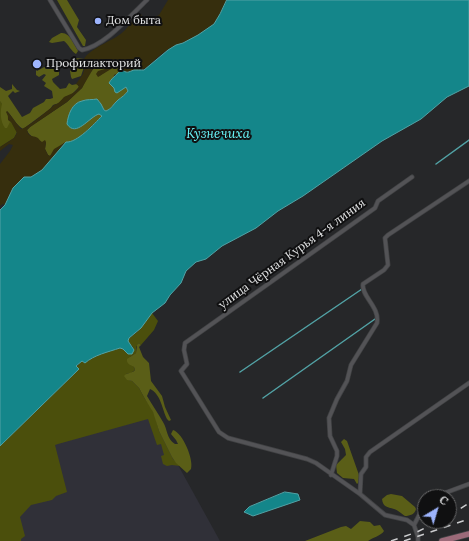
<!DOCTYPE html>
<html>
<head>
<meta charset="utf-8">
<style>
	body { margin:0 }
	#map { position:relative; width:469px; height:541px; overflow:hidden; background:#262729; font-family:Lora,serif }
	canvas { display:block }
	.north { position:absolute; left:417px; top:489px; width:40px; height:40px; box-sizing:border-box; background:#101011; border:1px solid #646465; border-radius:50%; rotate:38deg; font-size:11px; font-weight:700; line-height:16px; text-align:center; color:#e1e2e3 }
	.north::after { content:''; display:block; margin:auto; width:14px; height:18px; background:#9db4fd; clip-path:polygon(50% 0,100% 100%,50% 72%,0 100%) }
</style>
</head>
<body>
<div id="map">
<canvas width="469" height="541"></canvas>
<div class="north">С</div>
</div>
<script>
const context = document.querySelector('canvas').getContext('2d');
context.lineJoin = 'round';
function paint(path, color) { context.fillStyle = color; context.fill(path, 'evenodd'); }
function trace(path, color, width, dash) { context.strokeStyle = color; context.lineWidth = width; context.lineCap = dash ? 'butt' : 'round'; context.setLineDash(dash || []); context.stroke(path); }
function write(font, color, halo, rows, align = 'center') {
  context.font = font + ' Lora,serif'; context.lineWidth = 4; context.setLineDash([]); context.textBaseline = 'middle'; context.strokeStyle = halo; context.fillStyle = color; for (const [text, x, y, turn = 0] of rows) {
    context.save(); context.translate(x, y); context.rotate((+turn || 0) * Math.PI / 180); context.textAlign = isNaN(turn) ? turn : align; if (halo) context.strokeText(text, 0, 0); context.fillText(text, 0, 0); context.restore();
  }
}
paint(new Path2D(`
	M120,360l100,181h-220v-73z`), '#303038');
paint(new Path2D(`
	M0,100l17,32 -3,6 -14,9z
	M152,313l6,8 -4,9 -13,15 -2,-2 -3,4v6l-6,4 5,13 -4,3 -5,1 4,7h2l7,7 6,11 6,8 4,9 4,15 14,28 7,7 -8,-1 -5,1 -4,-2 -2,-8 3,-1 -3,-11 -4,1 -9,-26 -90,25 -3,1 12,47 -11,4 -4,4 -21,5 -11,12 5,19 -4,3v2h-21v-95l79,-77 -3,-2 6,-6 3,2c8,-8 23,-12 35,-15h3l5,6 5,-7 -5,-5v-3l9,-7z`), '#4b4f0c');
paint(new Path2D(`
	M57,0h10l12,20 -2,7 9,13 -1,6h-2z
	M61,33c9,-1 13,11 17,18l-2,3c-5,-3 -7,-9 -12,-13l-12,2 -3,-1 3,-4z
	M75,58l9,1 2,2 -5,15 -9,3 -1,-2 -1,-6 5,-4 -2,-7z
	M55,61l4,7 -2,-1 -1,3 3,1v4l-7,4 1,3 7,7 6,-1 3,-5 3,2 5,-1 2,3 -8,8 -6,2 -6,6 -6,2 -3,4 -27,20c-7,-4 -10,-12 -16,-18l1,8 2,3 -3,6h-2c-5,-7 -5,-17 -3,-24l-2,-3v-14l6,4 6,-2v-5l5,6 3,1 -5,2 -2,-2 -5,5 14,21 8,-4 3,-5 11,-6 2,-3h4l3,-1 -1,-7 -8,-5 2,-3 -4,-3 4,-5 -2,-1 -5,3 -3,-2v-5l1,1z
	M110,62l1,1 -2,4 -11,10 11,-8 9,-3 3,3 -2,4 -5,2 -1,12 8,3 5,-3 2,4c-3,4 -6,6 -10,9 -5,4 -6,9 -12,11l-4,-3 -3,-7c-12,0 -21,-2 -28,9l2,19c11,-2 16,-12 26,-15l3,2 -24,23 -8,3 -6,1 -14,13 -2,-1 -3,-6 1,-7 -4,1c-5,-5 -13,-6 -15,-13l3,-3 37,-25 15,-14 6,-13 8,-9 4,-2z
	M139,343l2,2 -2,2 4,10 6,6 2,18 11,15 3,11 6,13 -2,1 -2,-2c-5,-10 -6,-25 -17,-30l-3,7c5,9 11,17 16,26 5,8 3,16 12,22h3l-2,-4 -5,-6 2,-4c10,3 21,30 18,39l-4,4 -11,-10 -4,-6 -13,-26 -6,-19 -8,-13 -6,-11 -7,-7 -5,-1 -3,-4c3,-4 8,-2 11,-6l-1,-3c-3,-2 -8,-3 -7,-8l9,-6 1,-8z
	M344,439l3,2 12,34v7l-2,2 -3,-5 -11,-1 -6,-5 -1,-8 10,-10 -1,-6 -4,-7z
	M391,494l11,2 13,11 1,2c-1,5 -6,7 -11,7 -3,-2 -7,-6 -11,-7 -7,-2 -11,-2 -12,-10l5,-4z
	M360,521l10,1 4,4 6,-1 4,6c-3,5 -11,6 -16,10h-63l36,-14 5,-1 5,3z`), '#5a5e17');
paint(new Path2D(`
	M168,0h59l-7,14 -6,10 -16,11 -15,8 -7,2 -9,5 -8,6 -13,12 -19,5 -11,-7 -18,11 -2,-3 2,-3 10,-3 3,-5 -2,-1 -9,2 -7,5 -11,19 -15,14 -37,25 -3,3c2,8 5,5 11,8 1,1 2,3 4,4l3,-2 1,2 -1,7 3,6 2,1 4,-7 12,-7 -24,28 -11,7h-7l-11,11 -8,17 -2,-1 -3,2v-42l10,-13 3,-6 -4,-1 -9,7v-4l14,-9 3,-5 -6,-11 -3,-2v-4l-2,-4 1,-1c5,6 9,12 14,18 6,-1 26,-18 31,-22 3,-3 2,-2 5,-3 3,-2 5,-5 7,-7 6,-3 13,-4 15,-11l-3,-2 7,-10 3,-13 -2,-2c6,-11 29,-18 39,-27 7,-6 9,-14 18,-18l1,3v8l5,-5 12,-5z`), '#362e0d');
const water = new Path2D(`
	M227,0h242v86l-22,11 -26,22 -39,22 -79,55 -25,15 -22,17 -34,18 -16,13 -10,3 -10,9 -5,12 -11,12 -5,8 -13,10 -11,15 -12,10 -1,3 6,9 -2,4h-4l-5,-5 -3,-1c-12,4 -26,7 -35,15l-3,-2 -6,5 3,3 -79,77v-236l5,-5 8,-17 11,-11h7l11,-7 24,-28c11,1 28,-18 36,-26l-3,-2c-10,3 -23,24 -32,10 1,-9 5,-21 15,-23 5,-2 10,-1 15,-2l4,5 3,6 2,1c6,-2 7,-7 12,-11 4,-3 7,-5 10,-9l-2,-4 -9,6 -2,-1 -1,-4 -5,-5c4,-7 9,-8 12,-14 6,5 7,3 13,1 2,0 7,0 10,0l24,-20 8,-5 7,-2 15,-8 16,-11 6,-10z
	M285,492l13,2 2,6 -47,16 -9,-4 5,-5z`);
paint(water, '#14868a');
trace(water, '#52a2a5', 1);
trace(new Path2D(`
	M436,164l33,-24
	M240,372l122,-83
	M263,398l112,-79`), '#52a2a5', 1.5);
const street = new Path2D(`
	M50,0l29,48 3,2c23,-4 48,-34 65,-50
	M412,177l-34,24 -3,7 -190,135 -1,7 3,14 -6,7 33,53 5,8 9,6 79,21 9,4 44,31 25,21 22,5 7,5 4,12v4
	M331,475l6,-19v-5l-7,-15 -1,-18 8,-19 10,-18 4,-16 26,-42c3,-16 -16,-27 -14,-39l21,-14 4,-5 -3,-27 3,-3 81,-54
	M360,494l1,-20 5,-7v-10l4,-5 99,-69
	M434,497l35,-13
	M414,525l11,-21`);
const primary = new Path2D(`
	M442,541l27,-7`);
trace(street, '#414244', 5);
trace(primary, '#414244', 7);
trace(street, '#535356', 3.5);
trace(primary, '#9c6a79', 5.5);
trace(new Path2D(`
	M449,516l20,-13
	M391,541l26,-9 22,-11
	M404,541l65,-22`), '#cbccce', 1.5, [7, 7]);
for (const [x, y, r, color] of [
	[98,21,4,"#9db4fd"],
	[37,64,5,"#9db4fd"]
]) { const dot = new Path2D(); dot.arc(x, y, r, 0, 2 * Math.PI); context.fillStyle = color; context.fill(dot); trace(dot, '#101011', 1.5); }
write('12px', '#e1e2e3', '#101011', [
	["Дом быта",106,21],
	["Профилакторий",46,64]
], 'left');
write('12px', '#e1e2e3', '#101011', [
	["улица Чёрная Курья 4-я линия",292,254,-36]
]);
write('italic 13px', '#69f8fc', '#101011', [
	["Кузнечиха",218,134]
]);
</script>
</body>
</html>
